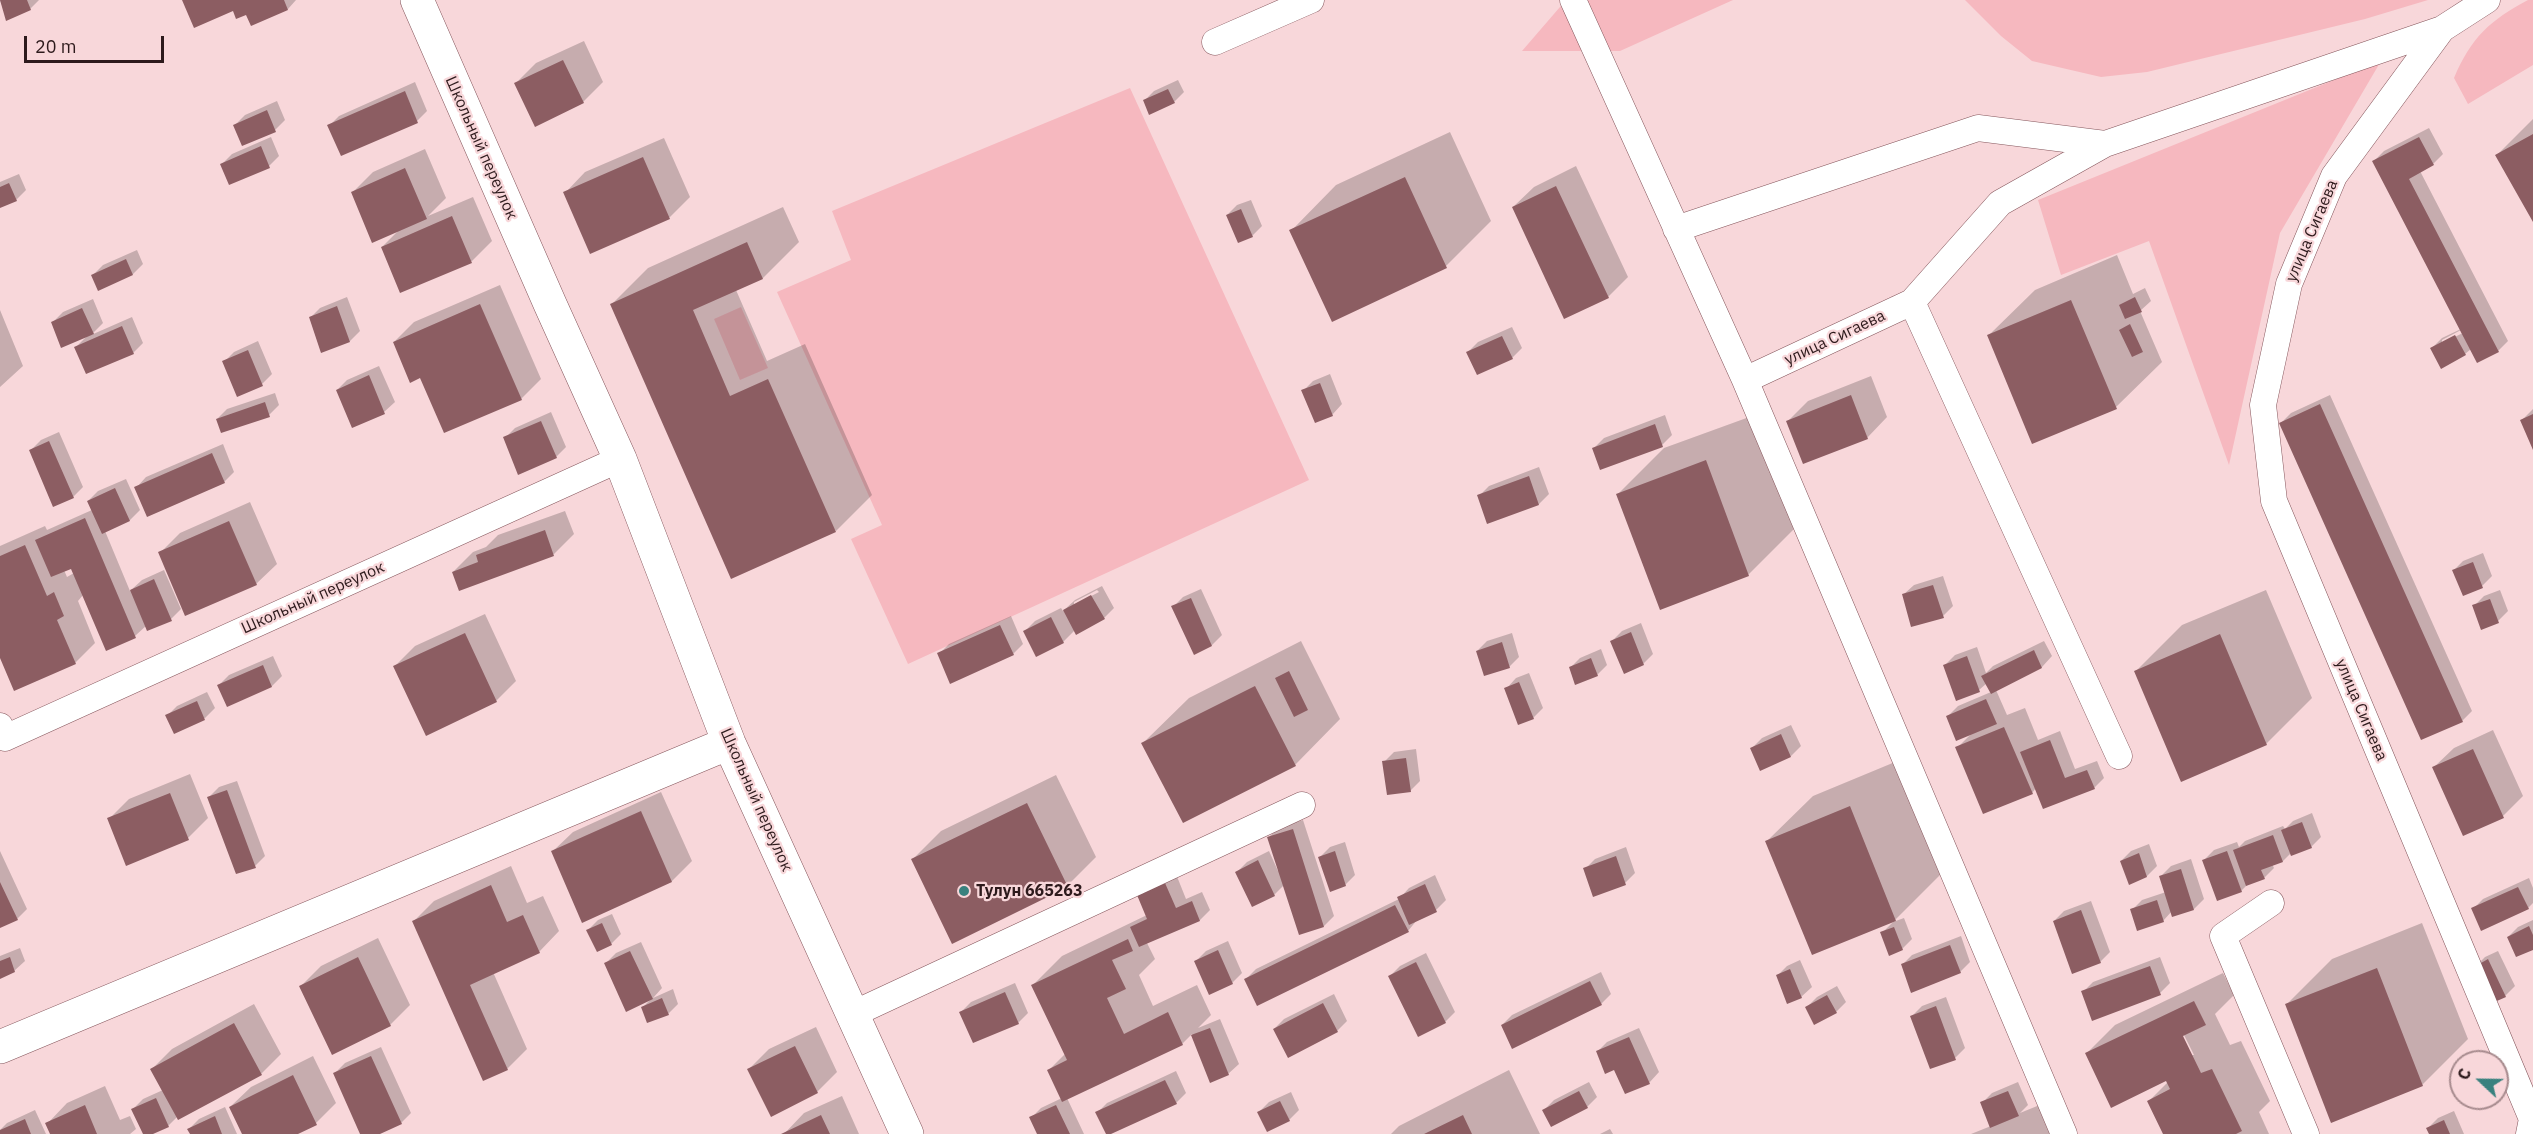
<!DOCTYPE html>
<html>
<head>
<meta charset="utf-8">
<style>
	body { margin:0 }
	#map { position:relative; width:2533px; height:1134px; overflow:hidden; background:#f8d7da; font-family:"IBM Plex Sans",sans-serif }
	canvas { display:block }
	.north { position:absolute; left:2449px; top:1050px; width:60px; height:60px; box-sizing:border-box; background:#f8d7da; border:2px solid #a78b8e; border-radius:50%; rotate:292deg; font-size:16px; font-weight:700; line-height:24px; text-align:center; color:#2d1a1c }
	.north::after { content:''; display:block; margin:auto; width:21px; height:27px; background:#39817e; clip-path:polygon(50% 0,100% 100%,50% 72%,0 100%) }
	.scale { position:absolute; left:24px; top:36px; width:140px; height:27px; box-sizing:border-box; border:3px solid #2d1a1c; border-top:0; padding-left:8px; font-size:18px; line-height:21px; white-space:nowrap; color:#2d1a1c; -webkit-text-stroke:4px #f8d7da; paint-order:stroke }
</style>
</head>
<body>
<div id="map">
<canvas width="2533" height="1134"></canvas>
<div class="north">С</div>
<div class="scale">20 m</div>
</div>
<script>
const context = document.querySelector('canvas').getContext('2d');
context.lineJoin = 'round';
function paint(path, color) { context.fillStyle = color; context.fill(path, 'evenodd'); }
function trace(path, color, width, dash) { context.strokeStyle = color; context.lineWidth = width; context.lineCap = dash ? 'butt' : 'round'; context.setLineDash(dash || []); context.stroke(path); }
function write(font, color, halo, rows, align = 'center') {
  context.font = font + ' "IBM Plex Sans",sans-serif'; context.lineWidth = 4.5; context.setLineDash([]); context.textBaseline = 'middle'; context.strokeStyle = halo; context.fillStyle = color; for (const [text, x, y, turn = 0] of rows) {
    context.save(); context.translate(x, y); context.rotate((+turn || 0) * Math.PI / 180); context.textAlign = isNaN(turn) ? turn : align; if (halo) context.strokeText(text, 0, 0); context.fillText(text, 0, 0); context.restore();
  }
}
paint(new Path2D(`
	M1566,0h167l-113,51h-98z
	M1965,0h463l-63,19 -218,53 -46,5 -69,-16 -31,-25z
	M2528,0h5v65l-65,39 -14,-26c17,-40 36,-58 74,-78z
	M2381,61l-101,172 -51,232 -80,-224 -88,34 -23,-75z
	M1130,88l179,392 -401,184 -57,-125 31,-14 -105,-233 74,-32 -19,-49z
	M741,307l27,61 -28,12 -26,-61z`), '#f6b8bf');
paint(new Path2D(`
	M0,0h39l-9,9 -23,10z
	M184,0h112l-8,9 -36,15 -5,-11z
	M584,41l19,41 -20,20 -67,-19 20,-20z
	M1178,80l6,12 -10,10 -30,-1 10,-10z
	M415,82l12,29 -10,10 -88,5 10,-10z
	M277,101l8,19 -10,10 -33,14 -7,-19 10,-10z
	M2533,119v100l-36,-64z
	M2429,128l14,26 -10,10 -13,7 88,170 -10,10 -27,-2 -6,5 -33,-6 10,-10 19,-9 -87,-168 10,-10zM2461,330l2,3 -21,10v-3z
	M1450,132l41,89 -45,45 -155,-35 45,-46z
	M271,137l8,19 -10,10 -47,-2 10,-10z
	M664,138l26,59 -20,20 -79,35 -26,-59 20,-21z
	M425,149l21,49 -18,18 45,-19 19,44 -20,20 -71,30 -19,-44 18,-18 -47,-37 20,-20z
	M1576,166l52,111 -20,20 -95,-90 21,-20z
	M19,174l7,16 -10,10 -16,7v-25z
	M1251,200l11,26 -10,10 -25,-21 10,-10z
	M783,207l16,35 -36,36 -27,12 31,71 38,-17 67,151 -36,36 -224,-227 36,-36z
	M137,250l6,14 -10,10 -40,1 10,-10z
	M2117,255l16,39 12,-6 6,13 -11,10 22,51 -46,45 -127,-72 46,-45z
	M500,285l41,94 -20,20 -100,-23 -27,-34 20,-20z
	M347,297l13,34 -10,10 -40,-23 10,-10z
	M93,299l10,24 -12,12 41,-18 11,26 -10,10 -57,-6 12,-12 -35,-13 10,-10z
	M0,310l23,56 -23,21z
	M1512,327l10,21 -10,10 -44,-6 10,-10z
	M258,341l14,33 -10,10 -24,11 -14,-33 10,-10z
	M379,366l16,36 -11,10 -31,14 -16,-36 10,-10z
	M1330,374l12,30 -10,11 -29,-24 10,-10z
	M1871,376l16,41 -20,21 -79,-17 20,-20z
	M275,393l4,12 -10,10 -52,4 10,-10z
	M2330,395l142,316 -10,10 -181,-298 10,-10z
	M2533,409v37l-11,-26z
	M551,412l15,35 -10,10 -51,-19 10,-10z
	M1665,415l7,20 -10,10 -68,3 10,-10z
	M1752,416l42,113 -46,46 -130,-81 46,-46z
	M59,432l24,55 -10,10 -42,-47 10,-10z
	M223,444l11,28 -10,10 -88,6 10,-11z
	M1539,467l10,27 -10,10 -51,18 -9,-26 10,-10z
	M126,479l14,31 -10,10 -25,11 25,60 12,-11 22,-10 17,39 -10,10 -24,6 -12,11 -29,13 -23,-54 -5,6 17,42 -20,20 -75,-9v-108l45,-20 2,4 45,-20 -4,-9 10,-10zM72,567l2,6 -7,4 -3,-7z
	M250,502l27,62 -21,20 -96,-31 20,-20z
	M565,511l9,23 -20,20 -94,35 -7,-17 20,-20 13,-5 12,-12z
	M2483,553l9,23 -10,10 -18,8 -11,-23 10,-10z
	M1943,576l10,30 -10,10 -40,-21 11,-10z
	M1102,586l12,22 -10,10 -29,12 -12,12 -38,-11 10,-10 26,-13 2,3 12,-11zM1097,590l2,2 -25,13v-3z
	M1201,589l21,46 -10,10 -18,8 -21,-46 10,-10z
	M2266,590l46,108 -46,46 -130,-73 46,-46z
	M2500,590l8,21 -10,10 -16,7 -8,-22 10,-10z
	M485,614l31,67 -20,20 -101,-35 20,-20z
	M1011,616l12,28 -10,10h-74l10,-10z
	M1641,623l12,31 -10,10 -18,8 -13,-31 10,-10z
	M1512,633l7,24 -10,10 -32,-16 10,-10z
	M1301,641l39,78 -45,46 -152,-22 46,-45z
	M2044,641l8,15 -10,11 -46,23 11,25 18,-7 13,32 22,-9 15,38 22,-8 7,17 -10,10h-58l-4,5 -75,-45 15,-15 -24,-17 10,-10 33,-14 -4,-9 -8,7 -34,-25 10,-10 22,-8 9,26 7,-7z
	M1601,649l6,16 -10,10 -27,-7 10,-10z
	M273,656l9,20 -10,10 -45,19 -8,-20 10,-10z
	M1529,673l14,35 -10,10 -27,-29 10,-11z
	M207,692l8,16 -10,10 -30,14 -8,-16 10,-10z
	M1791,725l10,21 -10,10 -39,-8 10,-10z
	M2493,730l30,66 -20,20 -70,-48 21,-20z
	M1416,749l4,32 -10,10 -26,-29 10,-10z
	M1895,762l46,112 -48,48 11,-4 8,21 -10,10 -20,-16 12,-12 -127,-80 46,-45z
	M190,774l18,44 -20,20 -79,-19 20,-20z
	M1056,775l40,82 -29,29 -155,-26 29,-29z
	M237,781l28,75 -10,10 -46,-69 10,-10z
	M661,792l31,69 -20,20 -89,40 -31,-69 21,-20z
	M2312,813l9,24 -10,10 -20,6 -8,8 -11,3 2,4 -10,10 -16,6 -7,7 -37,-31 10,-10 23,-8 2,5 6,-6 38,-15 2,3 8,-8z
	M1303,820l31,96 -10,10 -24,8 -16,-49 -10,10 -37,-23 10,-10 22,-11 9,20 1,-1 -10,-33 10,-10z
	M1345,842l10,33 -10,10 -25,-28 10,-10z
	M2149,844l8,22 -10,10 -17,7 -9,-22 10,-10z
	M1626,847l9,26 -10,10 -40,-14 10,-10z
	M0,851l27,58 -10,10 -17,7z
	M2191,859l13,40 -10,10 -21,6 -1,-4 -9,10 -31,-11 10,-10 24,-8 -5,-16 10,-10z
	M511,866l16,37 16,-7 16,35 -20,21 -46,20 34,77 -20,20 -93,-148 20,-20z
	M1176,874l10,25 16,-7 8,18 -10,10 -53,23 8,16 -16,16 14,31 44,-21 14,30 -13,13 22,-9 19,45 -11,10 -17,7 -19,-47 -10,10 -115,54 17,36h-45l-8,-16 10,-10 21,-10 -13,-28 16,-16 -32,-69 29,-29 85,-41 -8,-20z
	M1435,875l11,25 -10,10 -19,10 -9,11 -162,48 10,-10 143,-70 10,-11z
	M2529,878l4,10v15l-5,5 -55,1 10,-10z
	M2091,901l19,51 -10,10 -46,-41 10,-10z
	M612,914l9,20 -10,10 -23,-14 10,-10z
	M2533,920v28l-25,-11 10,-10z
	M2422,923l46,116 -46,46 -135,-81 45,-45z
	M1961,936l9,26 -10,10 -58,-7 10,-10z
	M378,938l32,67 -20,20 -89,-39 20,-20z
	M1228,941l14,32 -10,10 -36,-22 10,-10z
	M641,942l21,46 -9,10 20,-9 5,15 -10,10 -25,-7 9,-9 -46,-35 10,-10z
	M20,948l5,13 -11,10 -14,6v-21z
	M2498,951l17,35 -10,10 -30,-29 10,-10z
	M1426,953l29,59 -10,10 -55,-46 10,-10z
	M2160,957l10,26 -10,10 -77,-1 10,-10z
	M1800,960l12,27 -11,10 -24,-21 10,-10z
	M1601,972l10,22 -10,10 -99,21 10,-10z
	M2223,973l11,22 -19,19 15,31 11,-4 29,60 -11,11 10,22h-105l-15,-33 23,-23 -86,-24 29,-29zM2181,1029l13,26h-4l-12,-25z
	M1015,983l13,30 -10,10 -57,-11 10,-10z
	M1837,986l9,16 -10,10 -29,-5 10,-10z
	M1334,994l13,27 -10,10 -63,-2 10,-10z
	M1946,997l19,51 -10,10 -24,9 -19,-51 10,-10z
	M254,1004l27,50 -20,20 -84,43 -9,9 -23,8 -12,-25 10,-10 20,-9 -11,-21 20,-20z
	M816,1027l21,45 -20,20 -68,-23 20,-20z
	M1639,1028l20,44 -10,11 -52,-31 10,-10z
	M381,1047l30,66 -10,10 -24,11h-15l-27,-61 10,-10z
	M313,1056l23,47 -20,20 -21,11h-52l-13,-27 21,-20z
	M1509,1070l31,64h-149l8,-8z
	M1176,1071l10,22 -10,10 -69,31 -10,-21 10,-10z
	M1589,1082l8,15 -10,10 -43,3 10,-10z
	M2018,1082l10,23 -8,8 27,-11 13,32h-89l20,-8 -9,-23 10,-10z
	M105,1086l15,34 10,-4 6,13 -6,5h-79l-4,-10 20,-21z
	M1291,1092l8,18 -10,10 -30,-8 10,-10z
	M842,1096l17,38h-75l20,-21z
	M225,1107l12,27h-46l-2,-5 10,-10z
	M35,1110l11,24h-46v-4l7,-7z
	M2454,1111l10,23h-34l-2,-6 10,-10z
	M1610,1129l3,5h-13z`), '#0003');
paint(new Path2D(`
	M0,0h27l4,10 -25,11z
	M182,0h102l4,10 -37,16 -5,-11 -10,4 -3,-8 -39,17z
	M563,60l21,43 -49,24 -21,-44z
	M1168,89l7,14 -26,12 -6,-15z
	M405,91l13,32 -77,33 -14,-31z
	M267,110l9,22 -34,14 -9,-21z
	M2533,134v88l-38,-67z
	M2419,137l15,28 -25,14 90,173 -22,11 -105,-202z
	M261,146l9,22 -41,17 -9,-21z
	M643,157l27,62 -80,35 -27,-62z
	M405,168l22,51 -55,24 -21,-51z
	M1405,177l42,91 -115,54 -43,-92z
	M9,183l8,18 -17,7v-21z
	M1556,186l53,112 -45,21 -52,-112z
	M1241,209l12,28 -15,6 -12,-28z
	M452,216l20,47 -72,30 -19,-46z
	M747,242l16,37 -70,31 37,86 38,-17 68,153 -105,47 -121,-275z
	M126,259l7,16 -35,16 -7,-16z
	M2135,297l7,15 -17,7 -6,-14z
	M2071,300l46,109 -85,35 -45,-109z
	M480,304l42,96 -78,33 -24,-55 -10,5 -17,-41z
	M337,306l13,36 -29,11 -12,-36z
	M82,308l12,26 -33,14 -10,-26z
	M2130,324l13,28 -11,5 -13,-27z
	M122,326l12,28 -48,20 -12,-27z
	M2455,335l11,20 -25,14 -11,-21z
	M1502,336l11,23 -36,16 -11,-23z
	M248,350l15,36 -26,11 -15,-36z
	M369,375l16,39 -33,14 -16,-38z
	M1320,383l13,33 -18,7 -14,-33z
	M1851,395l17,44 -65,25 -17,-43z
	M265,402l5,15 -49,16 -5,-14z
	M2320,404l143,318 -42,18 -142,-317z
	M2533,414v36l-13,-30z
	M541,421l16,37 -39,17 -15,-38z
	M1655,424l8,23 -63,23 -8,-22z
	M49,441l25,57 -21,9 -24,-57z
	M212,453l13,30 -78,34 -13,-30z
	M1706,460l43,116 -89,34 -44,-116z
	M1529,476l10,29 -52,19 -10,-29z
	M115,488l15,33 -28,13 -15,-33z
	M85,518l51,120 -30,13 -35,-82 -20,8 -16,-37z
	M229,521l28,64 -72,31 -27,-64z
	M545,530l9,26 -95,35 -7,-19 26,-10 -2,-7z
	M25,545l22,51 7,-4 10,24 -7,4 19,44 -62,27 -14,-33v-102z
	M2473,562l10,26 -20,8 -11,-26z
	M154,579l18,42 -25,10 -17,-41z
	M1933,585l11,33 -33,9 -9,-33z
	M1091,595l14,24 -29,16 -13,-25z
	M1191,598l21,48 -18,9 -23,-49z
	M2490,599l9,24 -18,7 -9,-25z
	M1051,617l13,26 -28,14 -13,-26z
	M1000,625l14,30 -64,29 -13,-31z
	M1631,632l13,33 -20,9 -14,-33z
	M465,633l32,69 -71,34 -33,-70z
	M2220,634l47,111 -86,37 -47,-111z
	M1502,642l8,26 -26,8 -8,-25z
	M2034,650l8,18 -51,26 -10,-18z
	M1967,656l13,36 -24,9 -13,-36z
	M1591,658l7,18 -23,9 -6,-18z
	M263,665l9,22 -45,20 -10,-22z
	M1289,671l19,39 -14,7 -19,-39z
	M1519,682l15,37 -16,6 -14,-37z
	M1255,686l41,80 -113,57 -42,-80z
	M1986,699l11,25 -41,17 -10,-25z
	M197,701l8,19 -31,14 -9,-19z
	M2004,727l29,67 -50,20 -28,-67z
	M1781,734l10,23 -31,14 -10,-23z
	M2050,740l15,38 22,-8 8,19 -52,20 -23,-57z
	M2473,749l31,69 -41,18 -31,-69z
	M1406,758l5,34 -24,3 -5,-34z
	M227,790l29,78 -20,6 -29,-77z
	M170,793l19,47 -63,26 -19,-48z
	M1027,803l41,84 -116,57 -41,-85z
	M1850,806l46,115 -84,34 -47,-114z
	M641,811l31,71 -90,41 -31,-72z
	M2302,822l10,26 -21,8 -10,-26z
	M1293,829l31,98 -25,8 -32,-98z
	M2273,835l10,27 -22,8 4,9 -19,7 -13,-36z
	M1335,851l11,35 -16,6 -12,-35z
	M2227,851l15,41 -25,9 -15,-41z
	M2139,853l8,24 -18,8 -9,-24z
	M1616,856l10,29 -33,12 -10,-29z
	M1258,860l17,36 -23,11 -17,-35z
	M2181,869l13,41 -22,7 -13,-41z
	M0,882l18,38 -18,8z
	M1165,883l11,25 16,-7 8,20 -61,26 -9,-20 17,-8 -10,-24z
	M1425,884l12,28 -28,13 -12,-28z
	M491,885l16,37 16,-7 17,38 -70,32 38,85 -25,11 -71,-160z
	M2518,887l11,22 -48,22 -10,-23z
	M2157,900l7,22 -27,9 -7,-22z
	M1395,905l14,27 -152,74 -13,-27z
	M2081,910l20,53 -29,11 -19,-53z
	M602,923l10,22 -15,7 -11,-22z
	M2529,926l4,9v15l-17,7 -9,-20z
	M1894,927l9,23 -14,6 -9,-24z
	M1128,939l5,12 -21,9 14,29 -19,9 17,36 44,-22 15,33 -121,57 -15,-32 20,-10 -36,-75z
	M1950,945l11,28 -50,20 -10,-29z
	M1218,950l15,34 -24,11 -15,-34z
	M630,951l23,48 -27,13 -22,-49z
	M10,957l5,15 -15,7v-18z
	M358,957l33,69 -59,29 -33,-69z
	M2488,959l18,38 -16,7 -16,-37z
	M1416,962l30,61 -28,14 -30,-61z
	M2150,966l11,29 -69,26 -11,-30z
	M2377,968l46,118 -92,37 -46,-119z
	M1790,969l12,29 -15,6 -11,-29z
	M1590,981l12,24 -90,44 -11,-24z
	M1005,992l14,32 -46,19 -14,-31z
	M1827,995l10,18 -23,12 -9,-18z
	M662,998l7,17 -22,8 -6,-16z
	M2194,1001l12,24 -23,11 18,37 11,-4 30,62 -6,3h-73l-16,-33 23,-12 -4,-8 -55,27 -26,-55z
	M1323,1003l15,29 -50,26 -15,-29z
	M1936,1006l20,54 -26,9 -20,-53z
	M234,1023l28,52 -84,45 -28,-51z
	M1210,1028l19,47 -19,8 -19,-48z
	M1629,1037l21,47 -25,10 -11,-24 -9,4 -9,-23z
	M795,1046l23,47 -47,24 -24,-48z
	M371,1056l31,68 -22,10h-20l-27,-61z
	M293,1075l24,50 -19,9h-56l-13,-27z
	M1165,1080l12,24 -66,30h-5l-11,-22z
	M1579,1091l9,17 -37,19 -9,-17z
	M2008,1091l11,25 -29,12 -10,-26z
	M156,1098l13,29 -16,7h-10l-12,-25z
	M1280,1101l10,20 -23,11 -10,-20z
	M85,1105l12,29h-47l-5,-11z
	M1056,1105l14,29h-33l-8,-17z
	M821,1115l9,19h-49z
	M1463,1115l9,19h-48z
	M215,1116l7,18h-32l-3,-5z
	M25,1119l6,15h-31v-4z
	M2444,1120l6,14h-21l-3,-6z`), '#8c5d62');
const service = new Path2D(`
	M1573,0l172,380 319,754
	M2442,29l-108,147 -45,108 -26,121 11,96 258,618 -3,15
	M1215,42l96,-42
	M1676,229l302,-101 127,16
	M1912,302l207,454
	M1745,380l167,-78 88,-99 105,-59 337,-115 45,-29
	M0,726l5,12 615,-279
	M2271,903l-48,33 83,198
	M853,1014l449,-209`);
const minor = new Path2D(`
	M417,0l133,304 70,155 109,284 178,391
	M0,1047l729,-304`);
trace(service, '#85565c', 27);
trace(minor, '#85565c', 34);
trace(service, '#fff', 26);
trace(minor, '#fff', 33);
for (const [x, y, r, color] of [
	[964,891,6,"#39817e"]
]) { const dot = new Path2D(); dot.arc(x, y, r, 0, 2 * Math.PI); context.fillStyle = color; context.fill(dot); trace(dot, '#f8d7da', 2); }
write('16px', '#2d1a1c', '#f8d7da', [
	["Школьный переулок",481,148,66],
	["улица Сигаева",2312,231,-67],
	["улица Сигаева",1835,338,-25],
	["Школьный переулок",313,598,-24],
	["улица Сигаева",2361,710,67],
	["Школьный переулок",756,800,66]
]);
write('bold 16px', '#2d1a1c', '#f8d7da', [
	["Тулун 665263",976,891]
], 'left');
</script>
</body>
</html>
